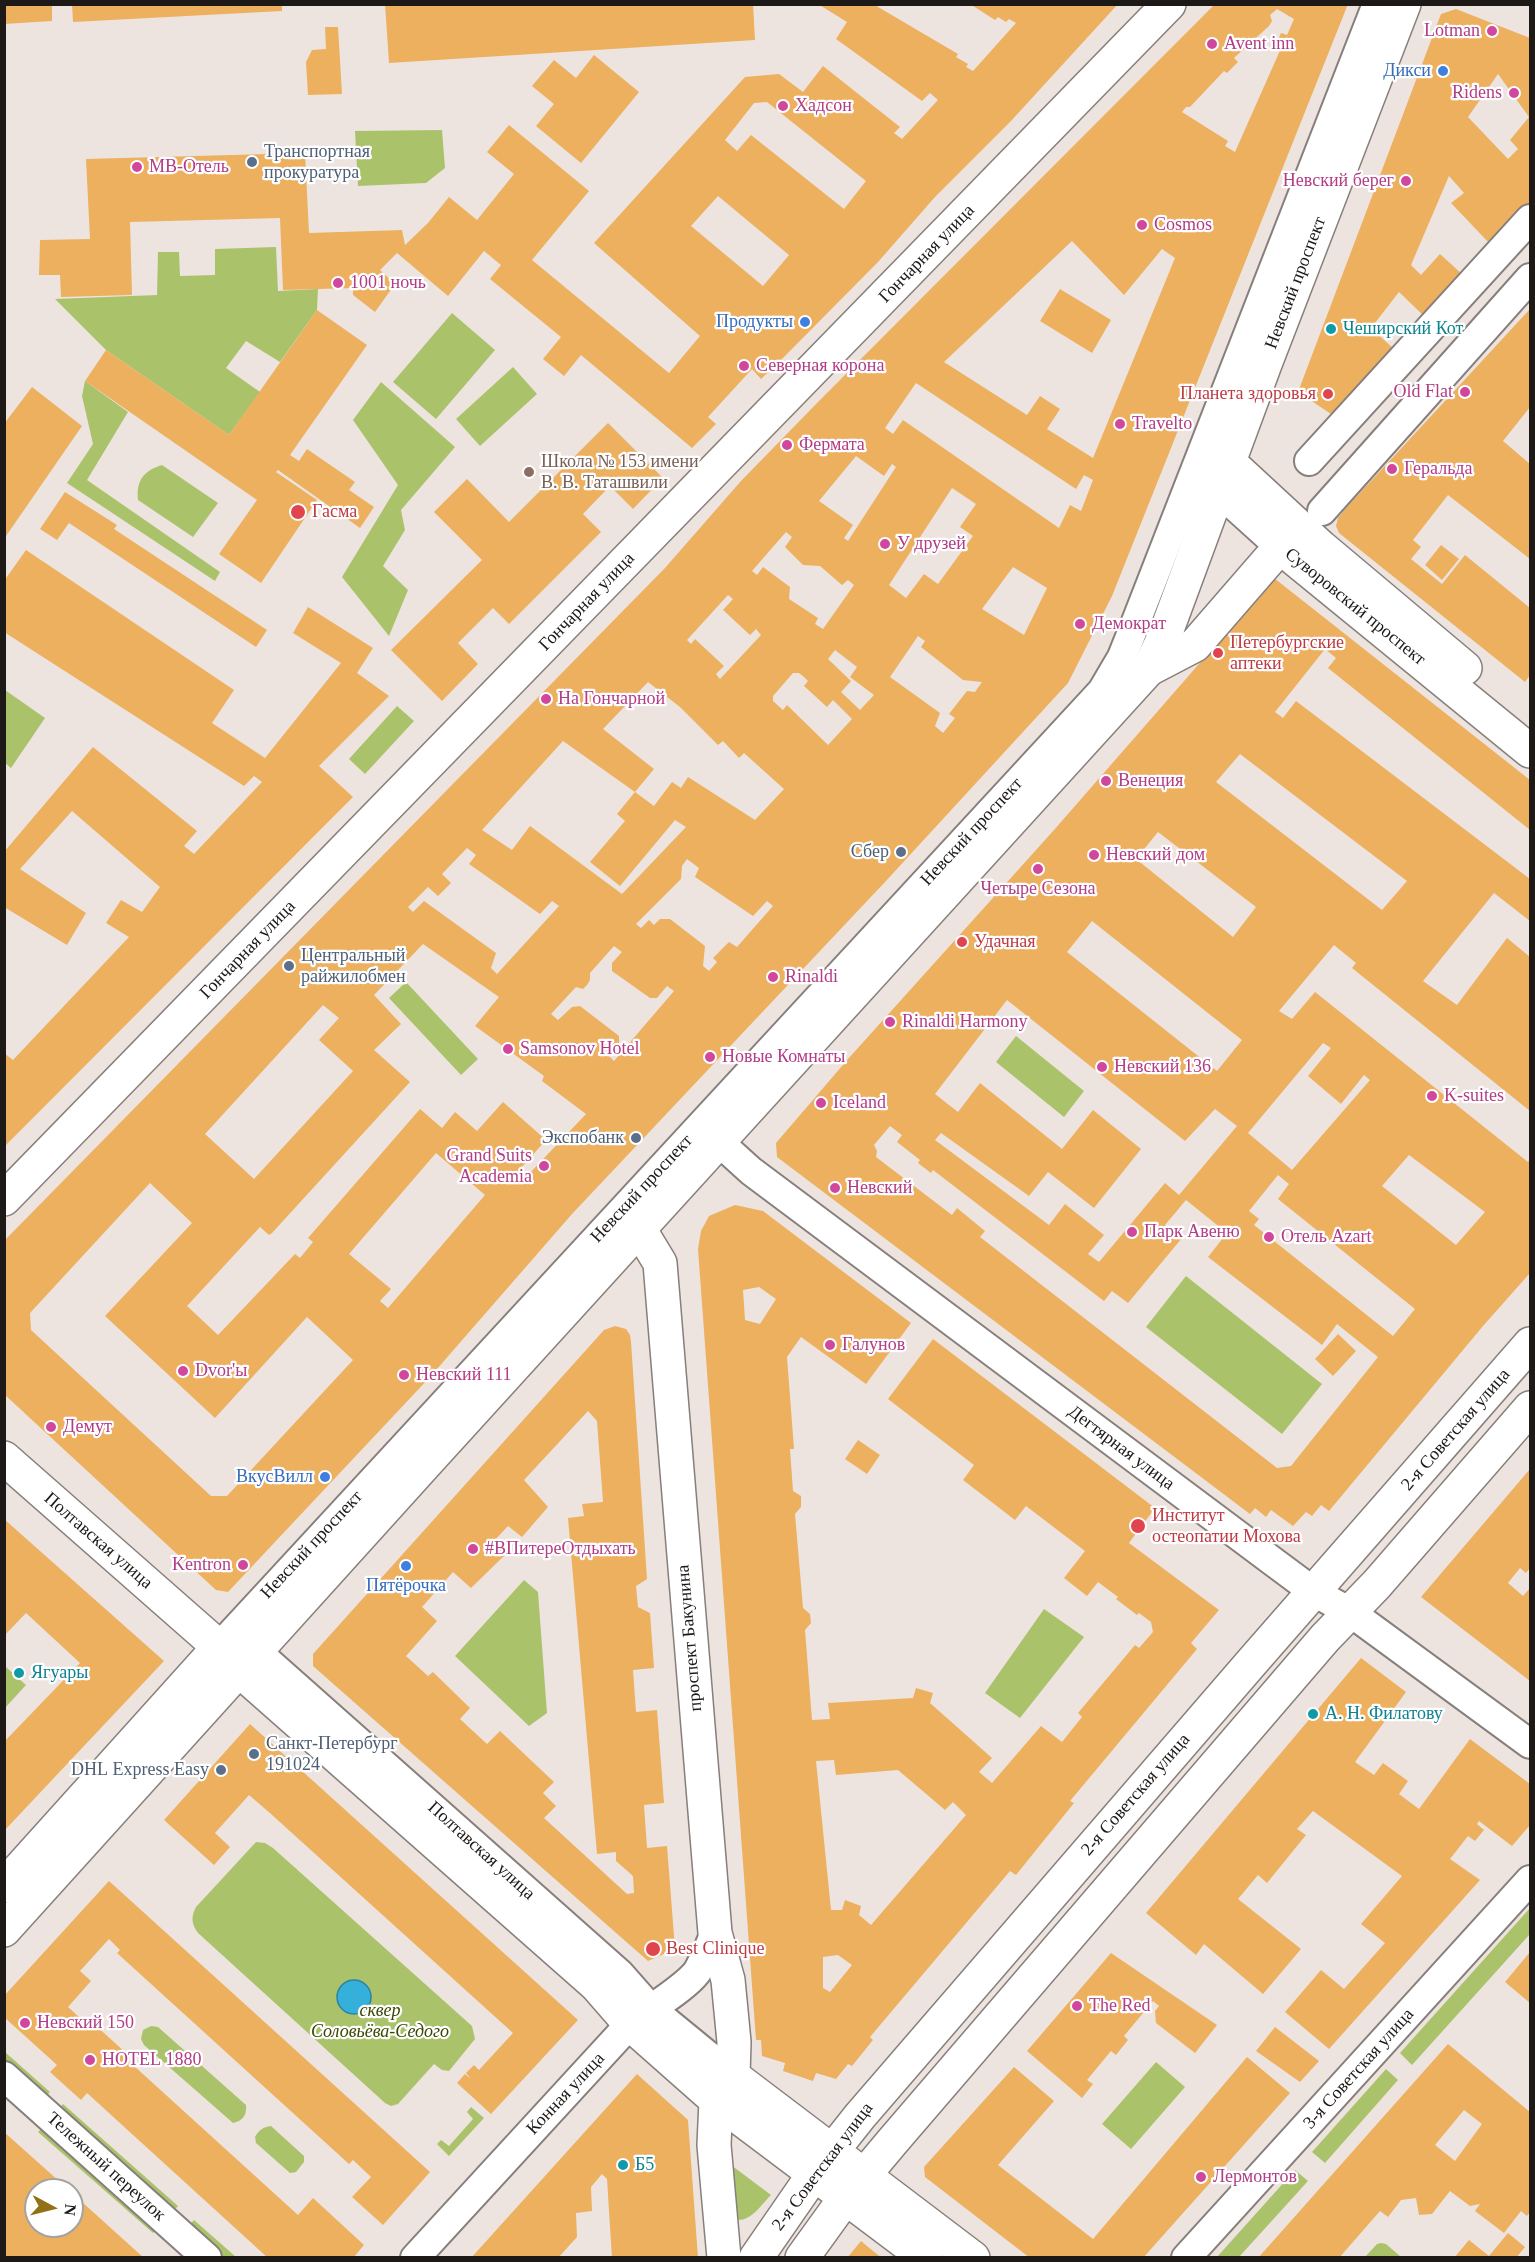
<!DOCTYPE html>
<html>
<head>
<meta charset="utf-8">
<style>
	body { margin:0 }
	#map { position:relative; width:1535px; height:2262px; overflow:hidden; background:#ede4df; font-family:Georgia,serif }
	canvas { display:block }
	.frame { position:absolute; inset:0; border:6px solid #1c1917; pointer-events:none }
	.north { position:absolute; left:24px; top:2178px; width:60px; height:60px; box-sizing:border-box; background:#fff; border:2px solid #a4a3a2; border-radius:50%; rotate:97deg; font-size:16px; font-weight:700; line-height:24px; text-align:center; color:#1c1917 }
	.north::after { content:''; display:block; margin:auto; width:21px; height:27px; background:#927017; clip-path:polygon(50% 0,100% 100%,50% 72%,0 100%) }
</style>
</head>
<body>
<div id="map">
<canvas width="1535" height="2262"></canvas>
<div class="frame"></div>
<div class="north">N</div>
</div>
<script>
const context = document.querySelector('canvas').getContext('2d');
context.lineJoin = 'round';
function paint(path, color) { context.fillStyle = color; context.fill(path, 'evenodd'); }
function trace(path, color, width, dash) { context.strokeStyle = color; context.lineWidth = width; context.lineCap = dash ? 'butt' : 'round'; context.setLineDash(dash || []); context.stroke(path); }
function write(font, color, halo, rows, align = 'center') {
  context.font = font + ' Georgia,serif'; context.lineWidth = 4.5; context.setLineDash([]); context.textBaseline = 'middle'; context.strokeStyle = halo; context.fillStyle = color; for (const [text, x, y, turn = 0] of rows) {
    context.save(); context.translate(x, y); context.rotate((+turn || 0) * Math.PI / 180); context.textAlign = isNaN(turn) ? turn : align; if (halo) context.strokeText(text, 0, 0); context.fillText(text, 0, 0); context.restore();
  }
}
paint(new Path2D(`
	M442,130l3,38 -19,15 -68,3 -3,-55z
	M276,247l2,44 40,-2 -1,21 -37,52 -34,-21 -20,27 34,24 -31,43 -123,-85 -51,-51 102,-4 1,-43h21l1,24 35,-1v-26z
	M452,313l43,37 -59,69 -43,-37z
	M513,367l24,27 -57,52 -24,-27z
	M85,381l43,31 -41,68 133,92 -5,9 -148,-98 26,-39 -11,-48z
	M381,382l74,65 -54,63 4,20 -22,36 25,24 -19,46 -47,-59 56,-92 -45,-65z
	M162,465l56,38 -25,34 -55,-37c-2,-19 5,-29 24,-35z
	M5,690l40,28 -34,50 -6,-5z
	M397,706l17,15 -49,53 -16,-15z
	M406,982l72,77 -17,16 -72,-77z
	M1016,1036l68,55 -20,26 -68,-55z
	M1186,1276l136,108 -40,50 -136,-107z
	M524,1580l14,12 9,121 -18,13 -74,-70z
	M1044,1609l40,28 -64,81 -35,-25z
	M6,1667l20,18 -21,23 -1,-40z
	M256,1842l9,1 8,5 199,178 3,13 -26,32 -7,-1 -8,-6 -36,40 -7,2 -6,-3 -187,-170c-7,-10 -7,-16 -2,-26z
	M1530,1908v26l-118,131 -12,-12z
	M151,2026l7,1 88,78c1,10 -3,16 -13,18l-89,-78 -3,-6 2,-9z
	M5,2052l45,40 -9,9 -36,-33z
	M1156,2062l29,25 -54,62 -29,-25z
	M1386,2069l12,11 -73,83 -13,-11z
	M63,2104l115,102 -8,9 -115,-102z
	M471,2107l13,11 -35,38 -12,-12 4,-4 8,6 24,-27 -6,-7z
	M47,2123l114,101 -8,9 -115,-101z
	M271,2126l33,30v6l-8,10 -6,1 -34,-30 -1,-6c4,-7 8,-10 16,-11z
	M727,2162l44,33c-11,11 -23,31 -39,23z
	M1295,2170l13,11 -69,76h-22z
	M194,2220l42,37h-18l-32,-28z
	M1381,2243l5,1 15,13h-36l12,-13z`), '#aac36b');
const water = new Path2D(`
	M337 1997a17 17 0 1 1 34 0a17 17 0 1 1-34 0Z`);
paint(water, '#34b0db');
trace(water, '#2d83a0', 1.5);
paint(new Path2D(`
	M4,4h48v17l-48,3z
	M72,4h210v7l-209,11z
	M385,4h368l2,36 -366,23z
	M818,4h55l85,50 -2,3 12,7 -2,3 7,4 43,-48 -7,-4 -3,3 -8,-5 -3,3 -25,-16h148l-107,117 -76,76 -57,65 -94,95 -23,22 -9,-10 -44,48 8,7 -24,24 -111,-93 -17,21 -21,-17 18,-22 -71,-58 11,-14 -17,-14 -36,45 -51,-43 -17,17 15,14 -20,28 -22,-17v-7l-70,2 -3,-72 -150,4 2,73 -71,2 -1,-22h-21l1,-35 50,-1 -4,-80 219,-6 4,80 93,-3 3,15 23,-22 21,-26 28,23 37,-46 -27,-22 22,-27 80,66 -57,69 137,113 31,-37 -106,-93 151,-166 34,-3 24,18 20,-26 77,61 -6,6 8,6 36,-39 -8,-7 -8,8 -86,-62 11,-17zM767,102l99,79 -22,28 -93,-74 -14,16 -12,-11 29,-37zM718,196l71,59 -26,31 -72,-60z
	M1215,4h133l-236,592 -44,87 -183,199 -313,332 -142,163 -202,215 -12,-2 -211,-195v-155l660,-672 76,-87 79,-81zM1277,9l17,10 -7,16 -6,-2 -4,9 5,4 -47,106 -10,-6 3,-5 -46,-29 4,-5h4l34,-36 3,2 11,-11 -4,-4 35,-32 3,-5 -2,-6zM1072,241l52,54 38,-46 13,9 -82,200 -46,-29 13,-20 -20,-13 -13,19 -83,-53zM916,383l160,106 8,-14 9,5 -12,31 -11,-6 -11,23 -156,-108 -10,14 -8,-6zM856,456l28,20 8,-12 4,3 -48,74 -4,-3 9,-13 -34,-24zM952,488l24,16 -16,23 13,9 -35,48 -14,-10 -18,24 -17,-13zM786,532l6,5 -7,10 18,18 17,1 22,19 6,-5 6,5 -31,44 -8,-5 3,-6 -29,-19 1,-12 -27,-20 -6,8 -5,-4zM1013,567l34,21 -23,47 -42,-26zM728,595l5,4 -10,11 27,25 6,-6 5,6 -41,44 -4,-5 8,-8 -29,-27 -4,5 -4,-4zM918,636l7,5 -4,6 42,33 19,2 -7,10 -8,-1 -18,23 6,4 -12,15 -8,-7 5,-13 -50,-36zM835,650l22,17 -7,10 24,18 -14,15 -19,-18 10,-11 -23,-22zM793,673h6l5,4 4,4 -4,5 23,21 6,-7 19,19 -24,26 -41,-40 -4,5 -10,-9v-5zM648,682l32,25 38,38 5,-4 16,17 5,-5 40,36 -29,31 -67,-43 -7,11 -9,-6 -18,24 -19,-14 -18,22 8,7 -35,41 30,24 55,-66 11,7 -64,67 -92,-68 -18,24 -30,-20 81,-89 72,51 19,-23 -51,-40zM467,848l9,7 -7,9 71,50 12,-13 7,5 -62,68 -6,-6 5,-15 -72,-52 -11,11 -5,-5 20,-20 10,9 13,-13 -9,-9zM687,859l12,9 -4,9 58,39 14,-15 6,5 -36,41 -8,-5 -16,16 4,4 -8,9 -6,-5 2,-20 -35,-27h-10l-6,6 -5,-5 -8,8 -5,-4 45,-45 1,-13zM423,944l76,53 -24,29 69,50 -2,5 44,33 -58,61 -8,-6 26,-29 -43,-38 -26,29 -22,-19 -13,16 -22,-19 -112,129 5,4 -13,16 -5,-4 -77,81 -31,-29 73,-79 9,8 3,-2 138,-151 -36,-32 27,-26 -27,-29zM614,946l8,6 -10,11v8l38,27h7l10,-12 7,5 -60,70 -5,-5 10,-12v-8l-39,-30 -8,1 -14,13 -7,-6 25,-27 7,2 4,-4 3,-5v-7zM323,1005l16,13 -20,22 34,31 -99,108 -49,-45zM436,1153l49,42 -97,113 -8,-7 11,-12 -42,-35zM150,1183l42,40 -87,93 110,102 92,-101 46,43 -126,136h-16l-180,-166 -1,-17z
	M1456,9l74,29v164l-39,43 -40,-42 13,-10 -15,-17 -38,89 10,10 19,-21 23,21 -38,42 -26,-25 -28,36 24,22 -61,66 -36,-24 143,-378zM1498,74l31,43 -19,23 8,9 -10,10 -40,-42z
	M325,27h13l4,67 -34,1 -2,-33 6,-12 14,-1z
	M594,55l45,37 -58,71 -45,-37 18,-22 -22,-18 22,-26 22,18z
	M1060,289l51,31 -19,33 -52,-32z
	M1530,309v98l-27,34 27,23v95l-82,-64 -35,45 8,7 -10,12 31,25 23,-29 65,53v67l-5,7 -186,-149 -3,-7 2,-8 9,-11z
	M317,310l50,35 -77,110 9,6 8,-12 48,33 -6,8 25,17 -14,21 -82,-58 -2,2 41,28 -56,83 -42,-29 38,-54 -172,-119 21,-31 123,85z
	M32,387l50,39 -78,113v-115z
	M608,423l55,55 -30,31 -23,-23 -27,28 18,18 -92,92 -16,-16 -35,35 20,21 -36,37 -51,-51 91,-90 -48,-48 33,-33 42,43z
	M65,492l52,33 -3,4 153,101 -11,17 -187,-124 -12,17 -17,-11z
	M1441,545l18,14 -17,21 -17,-15z
	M26,550l208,140 -22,33 53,35 76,-95 -48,-30 15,-26 65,41 -16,25 32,23 -70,70 34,31 -349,350v-94l9,7 116,-123 -23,-14 15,-23 21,12 18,-25 -88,-76 -52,58 66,44 -19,32 -63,-38v-55l89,-105 104,84 -13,15 10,8 68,-72 -8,-6 -10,10 -240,-154v-51z
	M1274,578l256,202v50l-202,-162 8,-10 -11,-9 -50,63 8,6 13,-17 234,178v42l-36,-28 -71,88 34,24 50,-67 23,19v154l-178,-143 4,-5 -22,-18 -55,66 13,8 23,-27 213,170 2,-3v114l-47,53 -154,185 -8,-6 -9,11 -6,-4 -13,14 -22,-16 -5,7 -11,-9 -5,6 -473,-357 -1,-14 72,-84 206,-229zM1240,754l167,127 -25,29 -166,-128zM1158,832l98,75 -23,30 -97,-78zM1092,921l150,119 -25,31 -150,-119zM1007,1000l178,141 30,-32 22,17 -58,69 -14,-12 -66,79 -11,-8 16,-19 -39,-31 -16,21 -114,-85 6,-7 88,63 19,-24 46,36 47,-59 -48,-39 -31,39 -82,-66 -22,29 -23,-18zM1323,1043l8,5 -23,28 33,28 23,-29 6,5 -78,90 -44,-37zM890,1126l12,9 -5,7 23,18 -2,3 13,10 2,-3 171,131 8,-10 16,12 54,-65 -17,-13 21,-25 41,33 -19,24 114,88 15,-21 41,33 -87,109 -14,2 -297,-231 5,-6 -28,-23 -5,7 -76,-58 1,-6 -3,-6zM1409,1155l76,57 -29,33 -74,-59zM1278,1175l11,9 -11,15 137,110 -22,27 -139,-111 5,-6 -10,-8z
	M735,1205l28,6 148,112 -45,61 -65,-47 -14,20 7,92h-4l3,42 8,5v11l-6,7 8,94 7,6 1,9 -6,7 7,90 18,-1 -2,-16 85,-5 3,-10 17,5 -3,10 62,55 -13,14 13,11 49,-57 21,16 20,-25 -4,-4 57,-68 4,3 14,-16 -2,-10 -12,-9 -2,2 -21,-16 2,-2 -20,-15 -11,14 -23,-18 21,-27 -59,-45 -11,14 -52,-40 11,-15 -86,-66 45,-60 222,169 -26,35 90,67 -28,33 6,6 -127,152 4,2 -58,72 -6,-4 -140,166 3,3 -21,26 -4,-2 -12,15 -20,-6 -3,8 -30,-10 2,-8 -23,-7 -1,-16h-5l-58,-791 3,-18 8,-15zM759,1287l17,12 -16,25 -15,-4 -2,-30zM834,1760l2,15 62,-5 47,40 8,-8 13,13 -95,110 -12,-10 2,-9 -16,-6 -3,10h-11l-15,-149zM838,1955l14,10 -22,27 -7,-4v-31z
	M615,1326l11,3 4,6 1,7 16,237 -11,7 2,21 12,6 4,55 -21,2 3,42 21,-2 7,93 -20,2 3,43 20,-2 8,103 -27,12 -335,-295v-12l291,-324zM588,1411l9,10 6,81 -21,2 2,12 -16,2 29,336 19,-2v9l17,15 1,17 -7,1 -83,-76 12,-12 -13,-13 11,-11 -54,-51 -13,13 -27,-25 10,-11 -37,-36 -5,4 -22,-20 31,-35 -15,-14 31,-35 18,16 35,-34 -12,-13 14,-15 14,11 26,-30 -24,-27z
	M1338,1334l18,17 -23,25 -18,-17z
	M858,1440l22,15 -13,19 -22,-15z
	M1530,1469v99l-4,5 -6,-5 -12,15 15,13 7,-8v93l-109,-84z
	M4,1519l160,142 -160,170v-89l76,-79 -54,-50 -22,23z
	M1361,1658l45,34 -51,70 19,13 9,-12 25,18 -9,13 20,15 51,-70 60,45v41l-18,21 -33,-25 -2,3 7,6 -9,11 -7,-5 -18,23 30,21 -151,169 -44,-37 36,-42 23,19 41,-46 -24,-19 41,-48 -89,-65 -16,18 9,6 -39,48 -9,-8 -20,24 63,50 -38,45 -59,-50 -8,11 -50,-42z
	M250,1724l328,296 -87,94 -34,-31 8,-9 6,5 -5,-6 8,-8 5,5 34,-37 -242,-219 -22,-19 -34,38 15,14 -16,18 -50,-45z
	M109,1881l321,291 -47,53 -31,-28 19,-20 -18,-17 -4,4 -232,-211 3,-3 -11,-11 -29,32 11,10 -23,26 23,21 3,-4 31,28 -3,3 176,160 15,-17 51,47 -11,13h-85l-181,-165 -6,7 -31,-28 7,-7 -53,-48v-21z
	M1530,1952v51l-25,-21z
	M1111,1953l106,72 -22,28 -39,-30 -1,-12 4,-5 -6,-5 -29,35 4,4 -12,15 -5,-4 -24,29 6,4 -11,14 -55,-47z
	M1275,2027l44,34 -19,21 -44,-31z
	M1448,2044l82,68v100l-3,4 -6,-5 -17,22 -29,-22 5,-7 -10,2 -20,-15 -18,23 -13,1 -3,-17 -15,2 -13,17 -8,-6 -41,47h-81zM1464,2110l18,14 -27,37 -20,-16z
	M1247,2057l43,36 -147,165h-113l-105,-81 -1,-10 90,-100 40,34 -56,64 95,74z
	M637,2074l51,46 10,138h-86l-5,-79 -5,-5 -11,13 1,24 -16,2 1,24 -19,21h-87z
	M4,2132l65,58h-33v36h36v-33l72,65h-140z
	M1508,2233l17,14 -9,11h-62l15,-18 20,16z
	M861,2241l12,10 9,7h-35z`), '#ecb05f');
const street = new Path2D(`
	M1309,461l221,-242
	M1212,470l6,21 62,56
	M1322,511l208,-233
	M719,1142l32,29 520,389 43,32 36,20 180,132
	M219,1647l883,-956 20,-34 10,-25 245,-628
	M233,1649l23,2 364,323 30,34 83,68
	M4,2076l203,182
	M415,2258l215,-234c19,-15 54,-35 67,-52 7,-11 12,-26 18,-39
	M1186,2258l344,-378`);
const secondary = new Path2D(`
	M1229,462l92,85 144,121
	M1149,669l46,-24 85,-98 250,204
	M640,1230l20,33 55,670 13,47 6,62 -1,34
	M240,1671l356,314 34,39 86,76 210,158
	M733,2076l240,182
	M716,2100l-2,45 10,113
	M756,2258l58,-84 46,-58 392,-454 278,-318
	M802,2258l44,-61 46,-55 433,-504 52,-54 153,-176`);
const primary = new Path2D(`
	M4,1199l1165,-1195
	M4,1458l215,189 14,16
	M4,1886l215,-239
	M4,1930l423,-468 722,-793 16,-34 100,-271 139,-360`);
trace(street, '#877f7b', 32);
trace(secondary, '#877f7b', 36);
trace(primary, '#877f7b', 36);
trace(street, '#fff', 28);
trace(secondary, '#fff', 33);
trace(primary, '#fff', 33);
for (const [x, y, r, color] of [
	[1492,31,6,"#d1479c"],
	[1212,44,6,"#d1479c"],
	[1443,71,6,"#3f7fe0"],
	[1514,93,6,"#d1479c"],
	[783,106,6,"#d1479c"],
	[252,162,6,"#5c6f8a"],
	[137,167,6,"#d1479c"],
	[1406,181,6,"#d1479c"],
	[1142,225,6,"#d1479c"],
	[338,283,6,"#d1479c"],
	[805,322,6,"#3f7fe0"],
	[1331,329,6,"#0f9aa8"],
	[744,366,6,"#d1479c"],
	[1465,392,6,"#d1479c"],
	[1328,394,6,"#e0444e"],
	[1120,424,6,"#d1479c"],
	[787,445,6,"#d1479c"],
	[1392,469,6,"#d1479c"],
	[529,472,6,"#8d6e63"],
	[298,512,8,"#e0444e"],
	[885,544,6,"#d1479c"],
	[1080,624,6,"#d1479c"],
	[1218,653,6,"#e0444e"],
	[546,699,6,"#d1479c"],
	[1106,781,6,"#d1479c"],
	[901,852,6,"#5c6f8a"],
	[1094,855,6,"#d1479c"],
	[1038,869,6,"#d1479c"],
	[962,942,6,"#e0444e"],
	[289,966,6,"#5c6f8a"],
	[773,977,6,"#d1479c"],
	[890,1022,6,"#d1479c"],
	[508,1049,6,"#d1479c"],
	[710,1057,6,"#d1479c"],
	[1102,1067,6,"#d1479c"],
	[1432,1096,6,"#d1479c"],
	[821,1103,6,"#d1479c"],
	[636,1138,6,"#5c6f8a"],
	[544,1166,6,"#d1479c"],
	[835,1188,6,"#d1479c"],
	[1132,1232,6,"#d1479c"],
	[1269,1237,6,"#d1479c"],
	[830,1345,6,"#d1479c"],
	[183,1371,6,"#d1479c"],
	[404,1375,6,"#d1479c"],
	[51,1427,6,"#d1479c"],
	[325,1477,6,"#3f7fe0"],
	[1138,1526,8,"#e0444e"],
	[473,1549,6,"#d1479c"],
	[243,1565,6,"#d1479c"],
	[406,1566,6,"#3f7fe0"],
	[19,1673,6,"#0f9aa8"],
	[1313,1714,6,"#0f9aa8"],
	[254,1754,6,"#5c6f8a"],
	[221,1770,6,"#5c6f8a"],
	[653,1949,8,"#e0444e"],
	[1077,2006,6,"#d1479c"],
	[25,2023,6,"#d1479c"],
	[90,2060,6,"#d1479c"],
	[623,2165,6,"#0f9aa8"],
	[1201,2177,6,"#d1479c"]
]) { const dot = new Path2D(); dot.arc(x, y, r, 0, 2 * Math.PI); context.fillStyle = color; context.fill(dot); trace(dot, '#fff', 2); }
write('18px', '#b23c85', '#fff', [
	["Lotman",1480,31,"right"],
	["Avent inn",1224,44],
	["Ridens",1502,93,"right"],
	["Хадсон",795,106],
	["МВ-Отель",149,167],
	["Невский берег",1394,181,"right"],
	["Cosmos",1154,225],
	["1001 ночь",350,283],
	["Северная корона",756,366],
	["Old Flat",1453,392,"right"],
	["Travelto",1132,424],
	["Фермата",799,445],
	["Геральда",1404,469],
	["У друзей",897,544],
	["Демократ",1092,624],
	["На Гончарной",558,699],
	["Венеция",1118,781],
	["Невский дом",1106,855],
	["Четыре Сезона",1038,889,"center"],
	["Rinaldi",785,977],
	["Rinaldi Harmony",902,1022],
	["Samsonov Hotel",520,1049],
	["Новые Комнаты",722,1057],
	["Невский 136",1114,1067],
	["K-suites",1444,1096],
	["Iceland",833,1103],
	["Grand Suits",532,1156,"right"],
	["Academia",532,1177,"right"],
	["Невский",847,1188],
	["Парк Авеню",1144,1232],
	["Отель Azart",1281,1237],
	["Галунов",842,1345],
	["Dvor'ы",195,1371],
	["Невский 111",416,1375],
	["Демут",63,1427],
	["#ВПитереОтдыхать",485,1549],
	["Kentron",231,1565,"right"],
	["The Red",1089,2006],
	["Невский 150",37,2023],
	["HOTEL 1880",102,2060],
	["Лермонтов",1213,2177]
], 'left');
write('18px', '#366cbe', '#fff', [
	["Дикси",1431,71],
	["Продукты",793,322],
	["ВкусВилл",313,1477],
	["Пятёрочка",406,1586,"center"]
], 'right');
write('18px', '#4e5e75', '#fff', [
	["Транспортная",264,152],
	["прокуратура",264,173],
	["Сбер",889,852,"right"],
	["Центральный",301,956],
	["райжилобмен",301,977],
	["Экспобанк",624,1138,"right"],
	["Санкт-Петербург",266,1744],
	["191024",266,1765],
	["DHL Express Easy",209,1770,"right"]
], 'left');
write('18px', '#1c1917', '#fff', [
	["Гончарная улица",927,254,-46],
	["Невский проспект",1296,283,-69],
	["Гончарная улица",587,602,-46],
	["Суворовский проспект",1355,607,39],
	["Невский проспект",972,832,-47],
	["Гончарная улица",248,950,-46],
	["Невский проспект",642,1189,-47],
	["2-я Советская улица",1456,1430,-49],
	["Дегтярная улица",1121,1448,37],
	["Полтавская улица",98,1541,41],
	["Невский проспект",312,1545,-47],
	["проспект Бакунина",690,1638,-95],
	["2-я Советская улица",1136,1795,-49],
	["Полтавская улица",481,1851,42],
	["3-я Советская улица",1359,2069,-48],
	["Конная улица",566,2094,-47],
	["Тележный переулок",106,2167,42],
	["2-я Советская улица",823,2167,-53]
]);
write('18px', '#0d838f', '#fff', [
	["Чеширский Кот",1343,329],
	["Ягуары",31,1673],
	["А. Н. Филатову",1325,1714],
	["Б5",635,2165]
], 'left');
write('18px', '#be3a42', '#fff', [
	["Планета здоровья",1316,394,"right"],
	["Гасма",312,512],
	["Петербургские",1230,643],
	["аптеки",1230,664],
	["Удачная",974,942],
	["Институт",1152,1516],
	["остеопатии Мохова",1152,1537],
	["Best Clinique",666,1949]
], 'left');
write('18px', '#785e54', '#fff', [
	["Школа № 153 имени",541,462],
	["В. В. Таташвили",541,483]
], 'left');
write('italic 18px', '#394801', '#fff', [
	["сквер",380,2011],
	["Соловьёва-Седого",380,2032]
]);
</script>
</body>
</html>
